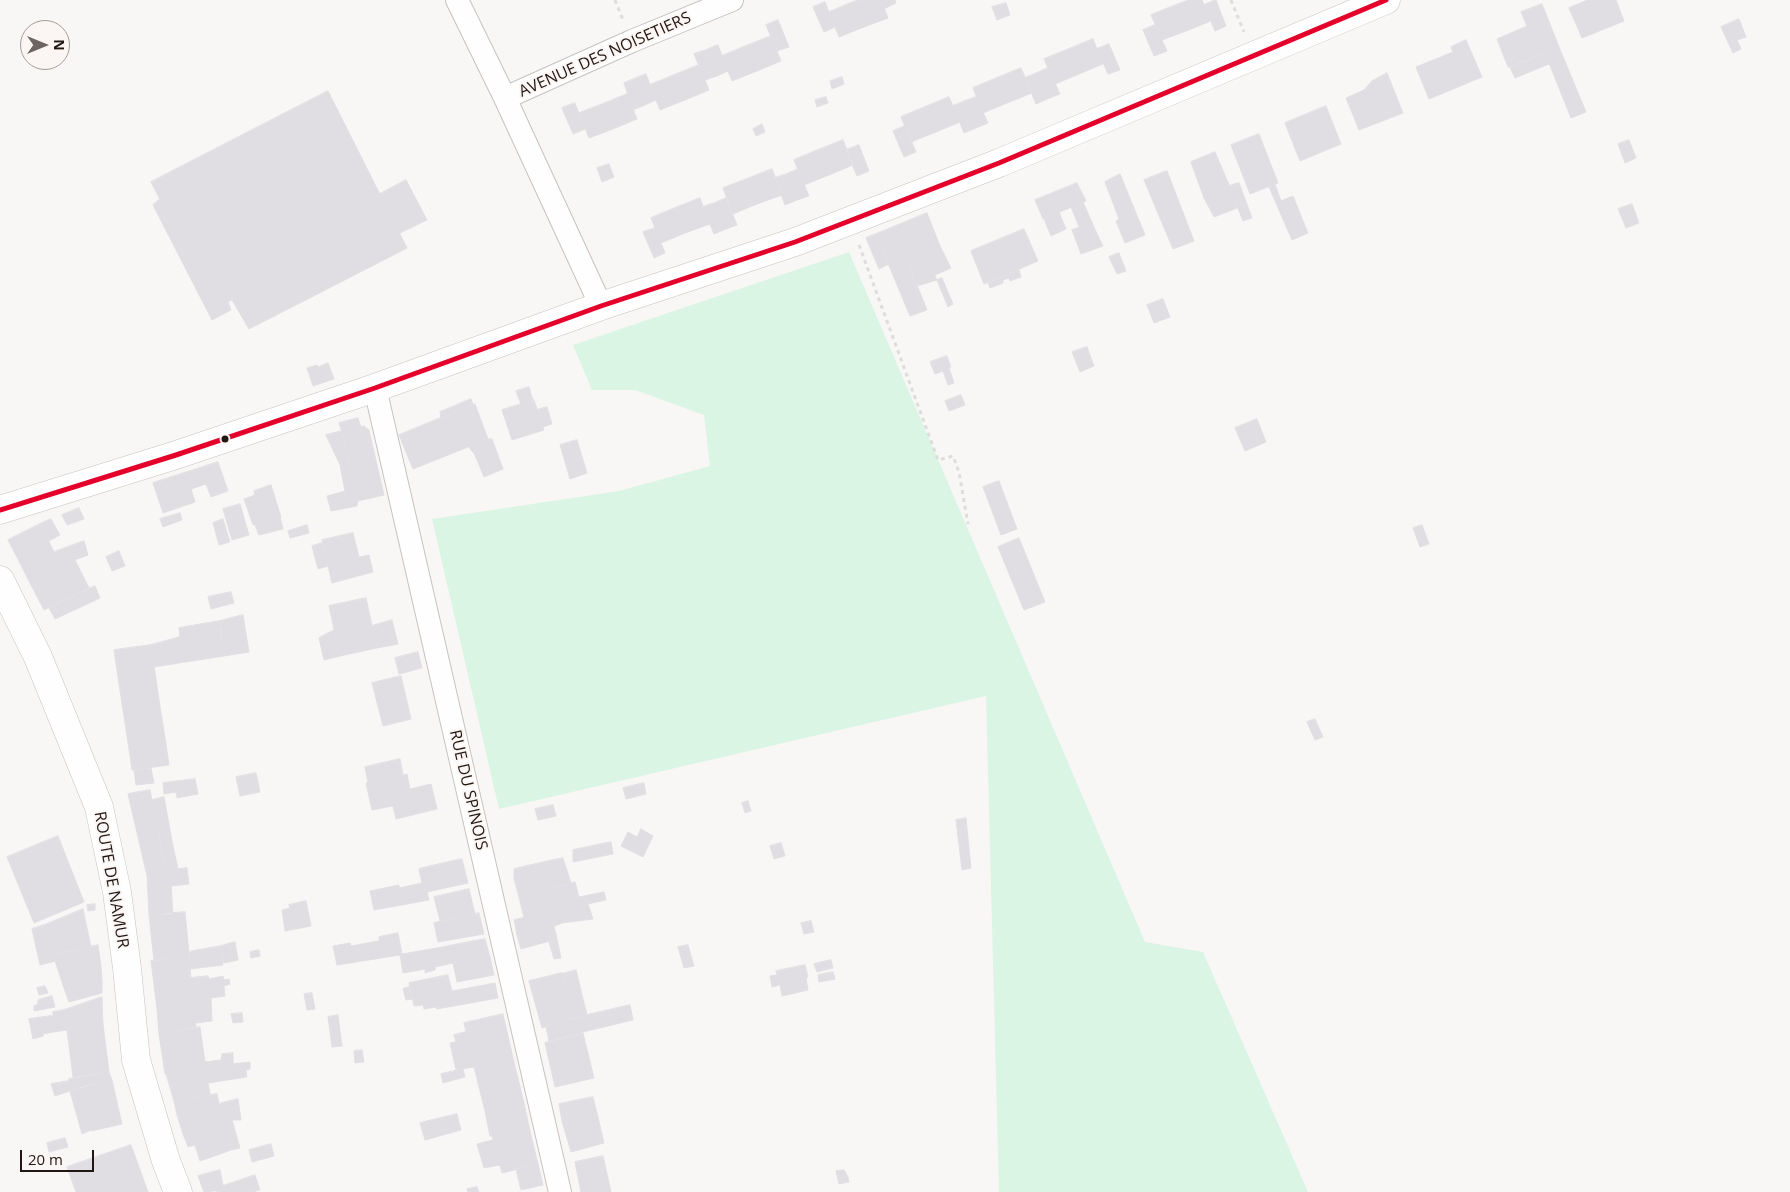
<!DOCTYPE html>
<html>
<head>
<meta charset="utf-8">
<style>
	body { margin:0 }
	#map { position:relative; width:1790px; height:1192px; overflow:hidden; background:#f9f7f5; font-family:"Open Sans",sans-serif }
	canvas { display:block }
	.north { position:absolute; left:20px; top:20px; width:50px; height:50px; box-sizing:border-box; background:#fbf6f3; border:1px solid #a39c99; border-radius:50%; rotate:90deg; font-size:14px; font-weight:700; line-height:20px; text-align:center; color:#201612 }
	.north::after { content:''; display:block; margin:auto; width:18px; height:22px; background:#6c6561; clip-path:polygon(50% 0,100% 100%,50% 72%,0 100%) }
	.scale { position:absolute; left:20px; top:1150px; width:74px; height:22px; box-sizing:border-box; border:2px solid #201612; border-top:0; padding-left:6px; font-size:15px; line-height:18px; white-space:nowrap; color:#201612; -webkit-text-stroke:4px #fbf6f3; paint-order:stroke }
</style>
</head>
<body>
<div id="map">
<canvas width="1790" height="1192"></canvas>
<div class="north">N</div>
<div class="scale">20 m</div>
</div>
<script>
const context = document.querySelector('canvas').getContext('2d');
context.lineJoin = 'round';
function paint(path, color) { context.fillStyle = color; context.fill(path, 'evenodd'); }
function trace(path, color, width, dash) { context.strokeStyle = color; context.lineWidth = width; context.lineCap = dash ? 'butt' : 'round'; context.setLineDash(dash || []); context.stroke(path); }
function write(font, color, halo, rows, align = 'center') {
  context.font = font + ' "Open Sans",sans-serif'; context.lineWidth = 4; context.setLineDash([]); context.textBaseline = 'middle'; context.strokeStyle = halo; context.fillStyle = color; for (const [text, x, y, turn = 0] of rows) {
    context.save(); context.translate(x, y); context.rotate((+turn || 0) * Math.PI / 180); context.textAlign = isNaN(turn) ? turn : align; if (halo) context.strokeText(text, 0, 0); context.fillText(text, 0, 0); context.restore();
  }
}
paint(new Path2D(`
	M849,252l296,690 58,10 105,240h-309l-13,-496 -487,113 -67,-290 187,-28 91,-25 -6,-51 -69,-25h-43l-19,-45z`), '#daf5e3');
const building = new Path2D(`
	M859,0h22l7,18 -24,9 -11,-25z
	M881,0h14l1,3 -12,6z
	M1189,0h13l9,21 -25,10 -10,-26z
	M1216,0l10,26 -11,5 -11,-26z
	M1588,0h28l8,21 -42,17 -13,-30z
	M825,2l10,25 -11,5 -11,-25z
	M853,2l11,25 -25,10 -10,-25z
	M1006,3l4,12 -13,5 -5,-13z
	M1542,4l17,43 -51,20 -11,-28 30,-13 -6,-14z
	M1176,5l10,26 -24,9 -11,-25z
	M1739,19l7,18 -9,3 4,9 -8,4 -12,-26z
	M778,20l11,27 -12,4 -11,-26z
	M1155,25l12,26 -13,5 -11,-26z
	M771,36l10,25 -24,10 -11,-25z
	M1093,39l10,25 -24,10 -10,-25z
	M1466,40l16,37 -53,22 -13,-32 37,-15 -2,-5z
	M1109,44l11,26 -12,4 -11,-25z
	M718,45l10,26 -11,5 -11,-26z
	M746,46l11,25 -25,10 -10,-25z
	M1559,47l27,65 -15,6 -26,-65z
	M1069,49l10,25 -24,10 -11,-25z
	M706,50l11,26 -12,4 -11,-26z
	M1545,53l4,11 -34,14 -5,-11z
	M699,65l10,25 -24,10 -11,-25z
	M1021,68l11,25 -25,10 -10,-25z
	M1048,68l12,26 -13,5 -10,-26z
	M1037,73l10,26 -11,5 -11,-26z
	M1387,73l16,40 -44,17 -13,-32 18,-8 8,-9z
	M646,74l10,26 -11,5 -11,-26z
	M674,75l11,25 -25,10 -10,-25z
	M842,77l2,7 -12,5 -2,-8z
	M997,78l10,25 -24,10 -10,-25z
	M634,79l11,26 -12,5 -9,-27z
	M328,91l79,157 -72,37 -16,-29 -103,52 -65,-126z
	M627,94l10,25 -24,10 -10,-25z
	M826,97l2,6 -11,4 -2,-7z
	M949,97l11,25 -24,10 -11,-25z
	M976,97l12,26 -12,5 -11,-27z
	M965,101l11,27 -12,5 -11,-27z
	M575,103l10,26 -12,5 -11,-26z
	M603,104l10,25 -24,9 -10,-25z
	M1326,106l15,38 -41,17 -15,-38z
	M925,107l11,25 -25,10 -10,-25z
	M762,124l3,8 -9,4 -3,-7z
	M905,126l11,26 -12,5 -11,-26z
	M1259,134l19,49 -28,11 -19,-49z
	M843,140l10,25 -24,10 -11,-25z
	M1629,140l7,18 -11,5 -7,-19z
	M859,145l10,26 -12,5 -11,-26z
	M818,150l11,25 -25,10 -10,-25z
	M1215,152l15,35 -26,11 -13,-36z
	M609,164l5,13 -12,5 -5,-14z
	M772,169l10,26 -25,9 -10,-25z
	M798,169l11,27 -12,4 -10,-26z
	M1167,171l27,70 -21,8 -29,-69z
	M787,174l10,26 -12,5 -10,-27z
	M1120,174l25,61 -20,8 -9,-22 3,-2 -14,-37z
	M747,179l10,25 -24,10 -10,-26z
	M406,180l21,40 -27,13 -20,-39z
	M1077,183l9,18 -43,18 -8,-19z
	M1239,183l13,35 -9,3 -14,-35z
	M1275,184l6,17 12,-5 15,37 -16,7 -23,-53z
	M1230,187l7,21 -23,9 -10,-19z
	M700,198l10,26 -25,9 -10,-25z
	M726,198l11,27 -11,4 -11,-26z
	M160,199l56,109 12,-6 3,8 -19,10 -59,-115z
	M1083,202l15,34 -13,5 -14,-34z
	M715,203l11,26 -12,5 -11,-27z
	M1632,204l7,19 -13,5 -8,-19z
	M675,208l10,25 -24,10 -10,-25z
	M1059,212l7,17 -15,7 -7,-17z
	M927,213l13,33 -17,7 -13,-33z
	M910,220l13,33 -16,7 -14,-33z
	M893,227l14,33 -17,8 -14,-34z
	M1080,227l5,14 13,-5 5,10 -22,8 -9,-24z
	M655,228l10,25 -11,5 -11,-26z
	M1024,229l14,32 -54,23 -13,-33z
	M876,234l13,30 -10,5 -13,-31z
	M940,246l11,22 -16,7 -12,-22z
	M923,253l8,14 -19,8 -5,-15z
	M1119,253l7,18 -9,3 -8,-17z
	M319,256l16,29 -86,44 -17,-29z
	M907,260l20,50 -17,6 -20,-48z
	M931,267l6,13 -20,6 -5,-11z
	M1019,270l2,7 -11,4 -1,-3 -6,2v3l-13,5 -2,-5z
	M942,278l11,26 -5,3 -11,-27z
	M1163,299l7,18 -16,6 -7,-18z
	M1087,347l7,19 -14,6 -8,-20z
	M947,356l4,11 -2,1 5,15 -6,2 -5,-14 -8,3 -5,-12z
	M328,363l6,16 -21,7 -6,-18 10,-3 1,2z
	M529,387l4,14 -12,3 -5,-13z
	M961,395l4,10 -16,6 -4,-10z
	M471,399l2,6 -32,13 -1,-6z
	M534,400l10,30 -32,10 -10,-30z
	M475,404l13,35 -75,30 -14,-34z
	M547,407l5,17 -9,3 -6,-17z
	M358,418l3,9 -19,6 -3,-10z
	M1257,419l9,23 -21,9 -10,-23z
	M364,426l5,4 8,35 -26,7 -9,-39z
	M342,431l16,70 -1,5 -26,5 -4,-15 18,-5 -5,-26 -14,-30z
	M488,439h4l3,8 -20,8 -6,-8z
	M577,440l10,33 -17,6 -10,-34z
	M495,447l8,22 -19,8 -9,-22z
	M218,462l10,29 -17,6 -5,-13 -15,5 4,13 -32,11 -10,-30z
	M377,465l7,30 -26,6 -7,-29z
	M999,481l18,48 -16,6 -18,-48z
	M271,485l10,32 -28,8 -9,-26 11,-4 -1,-4z
	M240,504l9,31 -17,5 -9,-31z
	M79,508l5,11 -17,6 -5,-10z
	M180,513l2,7 -19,7 -3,-8z
	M280,517l3,12 -24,6 -4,-10z
	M51,519l9,16 -11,6 -9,-17z
	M223,519l7,23 -11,3 -6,-22z
	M40,524l12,24 -32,15 -12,-23z
	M307,525l2,8 -19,5 -2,-7z
	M1422,525l7,19 -9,3 -7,-19z
	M353,533l6,24 10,-2 4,17 -41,11 -10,-43z
	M1019,538l26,64 -21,8 -26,-63z
	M84,541l4,14 -27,10 -7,-13z
	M322,543l6,23 -10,3 -6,-23z
	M52,548l12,23 -32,16 -12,-24z
	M119,551l6,15 -13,5 -6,-14z
	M75,560l14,28 -14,7 -14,-30z
	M64,571l11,24 -31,15 -12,-23z
	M95,586l5,12 -45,21 -6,-11z
	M231,592l3,11 -23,6 -3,-12z
	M366,598l11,50 -37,8 -11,-50z
	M243,615l6,37 -25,4 -4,-35z
	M392,620l6,24 -21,4 -5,-22z
	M220,621v9l-40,7 -1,-9z
	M220,630l4,26 -39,6 -5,-25z
	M334,630l6,26 -16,4 -5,-22z
	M180,637l5,25 -31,5 -3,-22z
	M151,645l8,55 -37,4 -8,-54z
	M418,652l4,16 -23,6 -4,-16z
	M401,676l10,43 -28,7 -11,-43z
	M159,700l7,44 -37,5 -7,-45z
	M1315,719l8,18 -8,3 -8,-18z
	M166,744l3,21 -37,5 -3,-21z
	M400,759l3,16 4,-1 3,15 21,-5 6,25 -41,10 -3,-13 -21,4 -6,-27h2l-3,-16z
	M151,768l3,15 -18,2 -2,-15z
	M256,773l4,19 -20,4 -4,-19z
	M195,779l3,15 -21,4 -1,-6 -12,2 -1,-11z
	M644,783l2,11 -20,5 -3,-11z
	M150,790l16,81 -19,5 -19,-82z
	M164,797l5,27 -12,3 -5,-27z
	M748,801l3,10 -6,2 -3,-10z
	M553,805l3,11 -18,4 -3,-11z
	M966,818l5,50 -9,2 -6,-50z
	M169,824l3,17 -12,4 -3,-18z
	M641,829l12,7 -10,21 -22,-11 7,-14 9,5z
	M58,836l26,66 -50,21 -27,-66z
	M172,841l6,28 -12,2 -6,-26z
	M611,842l2,12 -40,8v-12z
	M781,843l4,13 -11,3 -4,-13z
	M563,858l8,25 -25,7 -1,-2 -27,5 -4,-14 28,-6 -2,-10z
	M462,859l6,24 -32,7 -5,-24z
	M540,863l2,10 -28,6v-10z
	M431,866l5,24 -9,2 2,8 -55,10 -4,-19 29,-6v3l23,-5 -3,-14z
	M187,868l2,16 -18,2 -1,-16z
	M170,870l3,44 -24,1 -2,-39z
	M575,882l4,15 25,-5 2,8 -55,12 -3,-11 18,-4 -3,-11z
	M563,886l3,11 -18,4 -2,-11z
	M545,888l6,24 -27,6 -6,-25z
	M469,889l6,25 -35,7 -6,-24z
	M306,901l5,25 -26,5 -3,-21 8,-2 -1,-3z
	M95,904v6l-7,1 -1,-6z
	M588,904l5,15 -31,4 -2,-13z
	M83,909l8,38 -37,6 -7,-29z
	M560,910l2,13 -8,3 -3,-14z
	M185,912l4,41 -35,8 -5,-46z
	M551,912l3,14 -37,9 -3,-15z
	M479,913l5,21 -46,8 -4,-19z
	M811,921l3,11 -10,2 -3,-11z
	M47,924l7,29 15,-1 -16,3 3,6 -16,4 -8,-36z
	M554,926l3,13 -36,10 -4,-14z
	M398,933l4,21 46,-8 5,17 -18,4v3l-10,3v-4l-22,4 -3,-18 -63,10 -4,-19 17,-3 1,3 28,-5v-4z
	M485,939l5,18 -37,6 -5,-17z
	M557,939l4,19 -7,1 -5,-17z
	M235,942l3,18 -14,3 -3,-17z
	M98,945l3,21 -40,13 -8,-24z
	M688,945l6,21 -10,2 -6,-21z
	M221,946l2,19 -33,4 -2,-17z
	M259,950l1,6 -9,2 -1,-6z
	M189,953l2,25 -37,7 -3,-24z
	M490,957l4,18 -37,7 -4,-19z
	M831,960l2,8 -16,4 -3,-8z
	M805,965l3,12 -2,1 1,6 -26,6 -1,-5 -8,2 -2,-11 7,-1 -1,-4z
	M101,966l1,14 -37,11 -4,-12z
	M576,970l11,45 -14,3 -11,-44z
	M833,972l2,7 -16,3 -1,-7z
	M562,973l11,45 -31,10 -13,-47z
	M448,975l4,16 43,-8 3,15 -61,11 -1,-2 -12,2 -1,-4 -9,1 -5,-23z
	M208,976l1,3 14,-3 1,4 5,-1 1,5 -6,2 1,10 -14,2 1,23 -16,2 -5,-45z
	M191,978l3,24 -37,7 -3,-24z
	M102,980v13l-33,9 -4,-11z
	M807,984l1,6 -26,6 -1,-6z
	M45,986l3,7 -9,2 -2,-7z
	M409,987l3,12 -6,1 -3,-11z
	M312,993l3,16 -8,1 -3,-16z
	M52,996l3,11 -21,4v-5l4,-2v-4z
	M102,997l1,27 -36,6 -3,-20z
	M194,1002l1,13 -37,6 -1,-12z
	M630,1005l3,15 -42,10 -4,-15z
	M64,1010l3,20 -14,2 -2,-16h2v-4z
	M242,1013l1,9 -10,1 -2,-9z
	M503,1014l5,22 -39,9 -5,-22z
	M195,1015l1,12 -37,7 -1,-13z
	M338,1015l4,31 -10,1 -4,-30z
	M587,1015l4,15 -42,11 -3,-15z
	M51,1016l2,16 -10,2v2l-10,3 -4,-20z
	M103,1024l6,48 -36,5 -6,-47z
	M200,1027l6,42 -41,5 -6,-40z
	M466,1032l8,35 -18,3 -6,-27 6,-1 -2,-7z
	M583,1033l11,45 -39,9 -10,-44z
	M508,1036l5,22 -39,9 -5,-22z
	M362,1050l2,12 -9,1 -1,-12z
	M233,1053v11l17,-2v7l-4,1 1,7 -39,6 -3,-21 16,-2 1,-6z
	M513,1058l11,45 -39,8 -11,-44z
	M206,1069l4,26 -36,6 -8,-27z
	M463,1069l2,8 -22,6 -2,-9z
	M109,1072l3,8 -42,11 -1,-12z
	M112,1080l10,44 -31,7 -13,-43z
	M69,1081l1,10 -15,5 -4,-12z
	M78,1088l13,42 -9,4 -12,-43z
	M217,1094l2,10 -15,4 -3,-12z
	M201,1096l3,12 -27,7 -3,-14z
	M593,1097l4,16 -35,8 -3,-17z
	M238,1099l3,21h-9l-6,-18z
	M226,1102l6,18 -16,5 -5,-19z
	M524,1103l6,28 -37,9 7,25 -16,3 -7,-24 16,-4 -1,-4h-2l-5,-25z
	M211,1106l5,19 -33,9 -6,-19z
	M597,1113l7,30 -33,9 -9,-31z
	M457,1114l4,16 -36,10 -5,-17z
	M232,1120l8,28 -9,2 -3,-14 -8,2 -4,-13z
	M216,1125l4,13 -32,9 -5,-13z
	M530,1131l8,33 -36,9 -9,-33z
	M228,1136l3,14 -11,4 -4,-15z
	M65,1138l3,9 -19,5 -2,-9z
	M216,1139l4,15 -20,7 -5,-16z
	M271,1144l3,12 -22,6 -3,-12z
	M131,1145l17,47h-46l-12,-33z
	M603,1156l8,36h-30l-6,-30z
	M90,1159l12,33h-26l-9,-25z
	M538,1164l5,21 -22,5 -5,-21z
	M220,1170l4,20 -20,2 -6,-16z
	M844,1170l4,7 1,5 -10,2 -3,-13z
	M255,1175l5,15 -11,2 -3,-9 -22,7 -1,-4z
	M246,1183l3,9 6,-2 1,2h-17l-2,-6z
	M237,1186l2,6h-23l8,-2z
	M477,1187l2,5h-11l-1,-3z`);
paint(building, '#e1dee3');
trace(building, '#e0dfe3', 1);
const minor = new Path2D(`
	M457,0l48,98 96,208
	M505,98l127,-57 100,-41
	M375,388l185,804`);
const tertiary = new Path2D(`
	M0,510l176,-55 199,-67 226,-82 194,-64 204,-79 387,-163`);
const secondary = new Path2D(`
	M0,580l38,77 61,150 18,85 10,76 9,92 30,101 12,31`);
trace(minor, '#c8c2bf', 24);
trace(tertiary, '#c8c2bf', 29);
trace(secondary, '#c8c2bf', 29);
trace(new Path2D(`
	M615,0l8,20
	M1231,0l13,32
	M859,245l79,215 15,-4 6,16 9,52`), '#dedddc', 3, [4, 4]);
trace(minor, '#fefefe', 22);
trace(tertiary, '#fefefe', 28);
trace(secondary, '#fefefe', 28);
trace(new Path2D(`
	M0,510l176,-55 199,-67 226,-82 194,-64 204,-79 387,-163`), '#e4002b', 5);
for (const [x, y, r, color] of [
	[225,439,4.5,"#201612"]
]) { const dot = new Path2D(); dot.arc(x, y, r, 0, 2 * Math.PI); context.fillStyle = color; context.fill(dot); trace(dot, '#fbf6f3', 2); }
write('16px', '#201612', '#fbf6f3', [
	["AVENUE DES NOISETIERS",605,55,-24],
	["RUE DU SPINOIS",468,790,77],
	["ROUTE DE NAMUR",111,880,80]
]);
</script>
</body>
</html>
